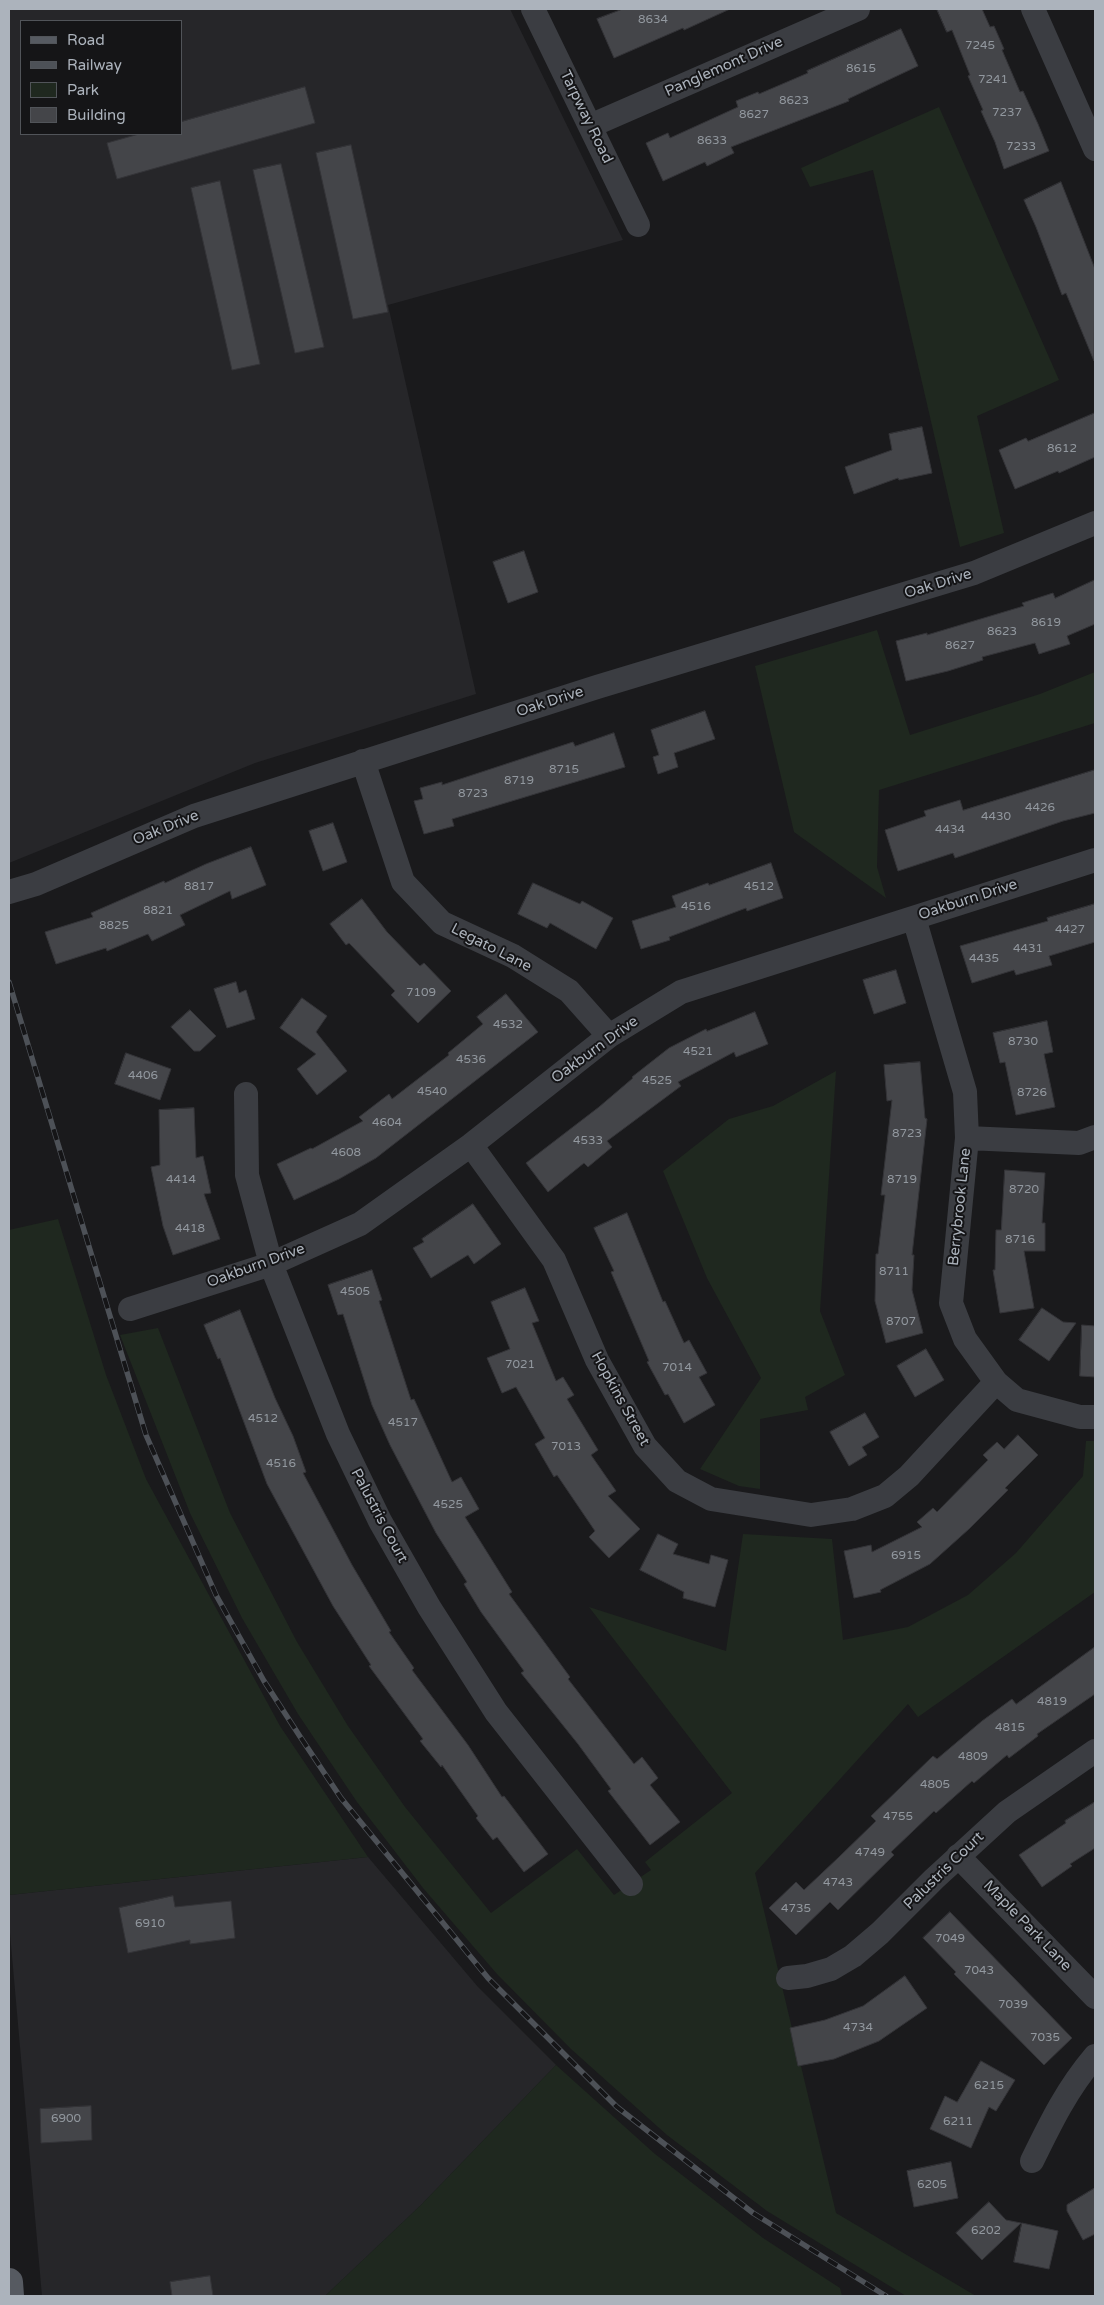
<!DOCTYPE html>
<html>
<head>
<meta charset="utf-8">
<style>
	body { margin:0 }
	#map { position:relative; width:1104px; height:2305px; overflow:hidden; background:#1a1a1c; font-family:"Varela Round",sans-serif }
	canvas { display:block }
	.frame { position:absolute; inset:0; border:10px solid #acb3bc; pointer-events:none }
	.legend { position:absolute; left:20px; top:20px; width:162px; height:115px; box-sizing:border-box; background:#151517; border:1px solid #515459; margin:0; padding:6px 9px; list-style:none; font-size:15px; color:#acb3bc }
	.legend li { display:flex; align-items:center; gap:10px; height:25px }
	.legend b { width:25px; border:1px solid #515459 }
</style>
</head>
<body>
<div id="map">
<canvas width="1104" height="2305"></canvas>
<div class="frame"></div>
<ul class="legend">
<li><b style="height:6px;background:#565a61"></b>Road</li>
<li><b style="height:6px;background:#4d5157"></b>Railway</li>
<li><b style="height:14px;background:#1f281f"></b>Park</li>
<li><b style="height:14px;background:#444549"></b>Building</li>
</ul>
</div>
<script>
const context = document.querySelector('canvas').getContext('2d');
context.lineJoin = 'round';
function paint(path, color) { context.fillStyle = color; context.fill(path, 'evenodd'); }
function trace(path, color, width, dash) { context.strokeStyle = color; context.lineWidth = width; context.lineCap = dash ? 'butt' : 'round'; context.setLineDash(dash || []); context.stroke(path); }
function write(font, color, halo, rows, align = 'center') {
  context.font = font + ' "Varela Round",sans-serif'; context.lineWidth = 4; context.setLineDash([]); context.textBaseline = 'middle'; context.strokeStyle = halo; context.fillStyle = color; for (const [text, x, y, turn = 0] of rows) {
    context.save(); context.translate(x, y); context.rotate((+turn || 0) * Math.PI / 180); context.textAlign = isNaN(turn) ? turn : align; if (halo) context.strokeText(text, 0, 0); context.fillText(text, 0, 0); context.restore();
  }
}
paint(new Path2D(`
	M9,9h501l113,231 -235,65 88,389 -221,69 -246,100zM21,21h160v113h-160z
	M368,1857l110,130 78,78 -135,140 -96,91h-283l-33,-374v-27z`), '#262629');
paint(new Path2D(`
	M939,107l120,273 -82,36 27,117 -44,14 -87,-377 -63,17 -9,-19z
	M877,630l33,105 130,-41 55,-22v51l-216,67 -2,77 9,31 -92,-66 -39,-166z
	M836,1071l-16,240 25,64 -40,22 3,13 -48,9v70l-21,-3 -39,-17 61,-91 -54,-100 -44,-107 66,-52 44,-13z
	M58,1219l48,156 40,104 134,247 88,131 -359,38v-665z
	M158,1328l72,185 67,129 51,84 57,81 86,106 86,-64 37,46 37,-25 -6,-8 87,-69 -143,-186 137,44 17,-117 89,5 11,101 65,-13 60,-32 48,-42 67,-77 3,-35h9v151l-177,125 -10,-13 -153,169 81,340 140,83h-70l-139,-85 -100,-76 -96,-86 -74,-75 -74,-86 -66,-86 -59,-88 -56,-96 -52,-105 -70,-178z
	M556,2065l99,89 108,84 77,50 2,8h-517l96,-91z`), '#1f281f');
const building = new Path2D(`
	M623,9h107l-46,21 -1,-2 -69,30 -17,-39z
	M937,9h45l8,18 4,-1 10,23 -2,1 18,42 3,-1 15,33 11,27 -45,18 -9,-27 -14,-31 2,-1 -15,-34 2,-1 -18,-45 -5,2z
	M901,29l17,37 -70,33 1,2 -118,46 3,6 -27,13 -2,-4 -42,19 -17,-38 22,-10 2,5 68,-31 -2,-6 22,-9 1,2 49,-21 -1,-2z
	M305,87l10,36 -198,56 -10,-36 32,-9h42v-12z
	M351,145l37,167 -35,7 -37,-166z
	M281,164l43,183 -29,6 -42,-183z
	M220,181l40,183 -28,6 -41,-182z
	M1061,182l34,87 -1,92 -28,-68 -4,2 -26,-68 -12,-27z
	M1095,413v44l-36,16 -1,-2 -43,18 -16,-39 27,-12 2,3z
	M922,427l10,46 -33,7 -1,-2 -44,16 -9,-27 47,-17 -3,-16z
	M524,551l14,41 -30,11 -15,-41z
	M1095,580v44l-28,12 3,8 -31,10 -4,-11 -53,14 1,3 -35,11 -42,10 -10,-40 31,-8v2l97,-29 -2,-3 31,-10 2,5z
	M705,711l10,28 -41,14 4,14 -20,7 -5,-17 6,-2 -8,-25z
	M614,733l11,34 -173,52 2,7 -30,8 -10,-33 9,-2 -3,-11 22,-6v3l131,-43 2,4z
	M1095,770v43l-32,8 -108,37 -2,-5 -55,18 -13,-41 41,-14 -2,-5 36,-11 3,10z
	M333,823l14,39 -24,9 -14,-40z
	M251,847l15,38 -34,14 -2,-8 -50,24 5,10 -33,16 -4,-7 -41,17 -1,-3 -50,16 -11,-32 48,-15 -2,-4 73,-32 1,2 41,-19z
	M771,863l12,35 -36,13 -1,-3 -77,29 1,3 -29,9 -9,-28 44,-14 -4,-11 36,-13 1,2z
	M533,883l47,21 2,-3 31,17 -17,31 -46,-26 -3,5 -29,-14z
	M362,899l25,33 33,34 4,-3 27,28 -33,32 -27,-28 4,-4 -46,-48 -3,2 -16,-21z
	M1095,904v38l-46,14 3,9 -36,10 -2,-5 -42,13 -12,-37 88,-25 -1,-3z
	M896,970l10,33 -32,11 -11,-34z
	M236,982l3,11 7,-3 9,29 -28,9 -13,-39z
	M506,994l32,38 -162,126 -37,21 -45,21 -17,-36 34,-16 1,1 51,-28 -4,-4 30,-23 3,5 57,-44 -1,-2 35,-29 -6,-7z
	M302,998l25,18 -11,16 31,39 -30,24 -20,-26 19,-15 -36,-26z
	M190,1010l26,26 -16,15h-6l-23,-24z
	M755,1012l13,32 -32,13 -2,-5 -56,30 3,4 -74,55 5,6 -24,20 -4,-4 -36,29 -22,-29 73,-56 34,-29 -1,-1 37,-29 37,-19 1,2z
	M1047,1021l6,31 -9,2 11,53 -39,8 -11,-53 -5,1 -7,-30z
	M126,1053l45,16 -11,31 -45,-16z
	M920,1062l5,56 2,1 -15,136h2l-2,35 11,43 -37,10 -11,-42 1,-47h2l7,-59h-4l11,-95 -5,1 -3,-36z
	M194,1108l2,50 7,-2 8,37 -7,1 16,45 -47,16 -10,-29 -12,-59 9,-2 -1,-55z
	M1005,1170l40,3 -3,50h3v28h-21l10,57 -34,5 -7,-43h2l1,-40h5z
	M473,1204l28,40 -27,20 -6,-9 -37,23 -18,-30 11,-6 -2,-3z
	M627,1213l36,89 2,-1 19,42 5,-3 18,33 -8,4 16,28 -31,18 -16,-29 -3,1 -18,-33 2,-1 -38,-89 3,-1 -20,-43z
	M372,1270l10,30 -3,1 32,99 3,-1 38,83 9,-5 18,32 -14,8 47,75 -3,2 61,83 -2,2 66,85 8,-7 16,21 -8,7 30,37 -30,23 -42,-54 3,-2 -33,-45 -57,-71 3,-2 -43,-59 -17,-28 3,-2 -31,-49 -46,-88 -18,-40 -29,-91 -5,1 -10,-30z
	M525,1288l14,33 -7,2 24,58 7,-4 11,18 -7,4 31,51 -7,5 25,36 -8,5 32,33 -31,29 -20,-21 6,-6 -38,-56 -3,2 -19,-33 10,-6 -29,-51 -14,6 -15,-35 23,-9 -19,-47z
	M1042,1308l21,14 13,1 -27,38 -30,-21z
	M240,1310l35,88 18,38 13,36 -3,1 49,92 39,66 -2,1 25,36 -2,2 56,75 34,52 2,-1 44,58 -24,18 -27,-35 -4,3 -17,-22 2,-2 -36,-51 -1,2 -21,-26 3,-2 -54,-73 2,-1 -38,-59 -66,-122 -47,-126 -2,1 -14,-34z
	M1082,1325l13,1v51l-15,-1z
	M926,1349l18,31 -29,17 -18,-31z
	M865,1413l14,24 -17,10 5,8 -18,11 -19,-34z
	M1018,1435l20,20 -33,33 3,2 -39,39 -39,35 -50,26 1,2 -27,6 -10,-47 27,-6 1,7 50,-25 -5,-5 16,-14 4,4 51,-52 -5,-5 14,-13 7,7z
	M658,1534l20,10 -5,10 36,10 2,-9 17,5 -13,47 -32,-9 1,-6 -44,-22z
	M1095,1647v47l-58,40 1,2 -29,22 -2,-3 -33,28 -2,-2 -36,32 -2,-2 -43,41 3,3 -56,55 -8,-8 -34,33 -27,-27 27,-26 8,8 35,-33 37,-36 -5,-5 62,-60 4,3 45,-38 30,-22 4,5z
	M1095,1802v46l-25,16 2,2 -30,21 -23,-32 47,-32 -1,-2z
	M173,1896l2,11 56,-6 4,37 -45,6v-4l-62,13 -9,-45z
	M950,1912l122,126 -28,27 -90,-91 2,-2 -33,-34z
	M905,1976l22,32 -48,33 -45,18 -36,7 -8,-38 35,-8 38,-14z
	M981,2061l34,19 -19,31 -7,-4 -18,41 -41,-19 15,-33 12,6z
	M91,2106l1,34 -51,3 -1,-34z
	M951,2162l7,36 -44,9 -7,-36z
	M1095,2188v46l-12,6 -16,-29v-6z
	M989,2202l17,18 15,3 -39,37 -26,-27z
	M1022,2223l36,8 -9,38 -35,-7z
	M210,2276l3,20h-41l-2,-14z`);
paint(building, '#444549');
trace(building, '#343438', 1);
trace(new Path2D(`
	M533,9l105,216
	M1033,9l62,140
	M590,126l268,-117
	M363,761l40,121 39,41 71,33 56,35 40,45
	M9,892l27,-8 158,-68 403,-129 377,-114 121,-50
	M914,918l51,174 2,46 -16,165 14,36 31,43 21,18 63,17h15
	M246,1094l1,81 24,89 67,170 42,87 49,86 67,105 135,172
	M967,1138l112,5 16,-6
	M471,1145l83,115 43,100 48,86 32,35 34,18 100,16 41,-6 33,-13 24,-20 87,-94
	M130,1309l141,-45 89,-40 111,-79 138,-109 72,-44 414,-132
	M958,1856l137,141
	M788,1978l19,-2 24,-7 22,-13 27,-23 54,-54 73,-67 88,-61
	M1032,2161c19,-39 35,-72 63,-105`), '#3b3d42', 24);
trace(new Path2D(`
	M9,2282l1,14`), '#565a61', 28);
const rail = new Path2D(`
	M9,982l137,453 70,160 48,86 35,54 42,63 147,180 129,129 136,106 133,83`);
trace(rail, '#4d5157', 5.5);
trace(rail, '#151517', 4, [11]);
write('12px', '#92989f', null, [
	["8634",653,20],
	["7245",980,46],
	["8615",861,69],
	["7241",993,80],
	["8623",794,101],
	["7237",1007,113],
	["8627",754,115],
	["8633",712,141],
	["7233",1021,147],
	["8612",1062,449],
	["8619",1046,623],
	["8623",1002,632],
	["8627",960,646],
	["8715",564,770],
	["8719",519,781],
	["8723",473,794],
	["4426",1040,808],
	["4430",996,817],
	["4434",950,830],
	["8817",199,887],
	["4512",759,887],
	["4516",696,907],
	["8821",158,911],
	["8825",114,926],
	["4427",1070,930],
	["4431",1028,949],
	["4435",984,959],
	["7109",421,993],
	["4532",508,1025],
	["8730",1023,1042],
	["4521",698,1052],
	["4536",471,1060],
	["4406",143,1076],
	["4525",657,1081],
	["4540",432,1092],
	["8726",1032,1093],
	["4604",387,1123],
	["8723",907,1134],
	["4533",588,1141],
	["4608",346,1153],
	["4414",181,1180],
	["8719",902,1180],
	["8720",1024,1190],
	["4418",190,1229],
	["8716",1020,1240],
	["8711",894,1272],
	["4505",355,1292],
	["8707",901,1322],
	["7021",520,1365],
	["7014",677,1368],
	["4512",263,1419],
	["4517",403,1423],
	["7013",566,1447],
	["4516",281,1464],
	["4525",448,1505],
	["6915",906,1556],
	["4819",1052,1702],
	["4815",1010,1728],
	["4809",973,1757],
	["4805",935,1785],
	["4755",898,1817],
	["4749",870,1853],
	["4743",838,1883],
	["4735",796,1909],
	["6910",150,1924],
	["7049",950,1939],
	["7043",979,1971],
	["7039",1013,2005],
	["4734",858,2028],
	["7035",1045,2038],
	["6215",989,2086],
	["6900",66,2119],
	["6211",958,2122],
	["6205",932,2185],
	["6202",986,2231]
]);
write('15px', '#acb3bc', '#151517', [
	["Panglemont Drive",724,67,-24],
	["Tarpway Road",586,117,64],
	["Oak Drive",938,584,-17],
	["Oak Drive",550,702,-18],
	["Oak Drive",166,828,-22],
	["Oakburn Drive",968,900,-18],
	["Legato Lane",491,948,27],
	["Oakburn Drive",595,1050,-36],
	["Berrybrook Lane",960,1207,-84],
	["Oakburn Drive",256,1266,-20],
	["Hopkins Street",620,1399,61],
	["Palustris Court",379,1516,62],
	["Palustris Court",944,1871,-44],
	["Maple Park Lane",1027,1926,46]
]);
</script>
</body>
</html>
